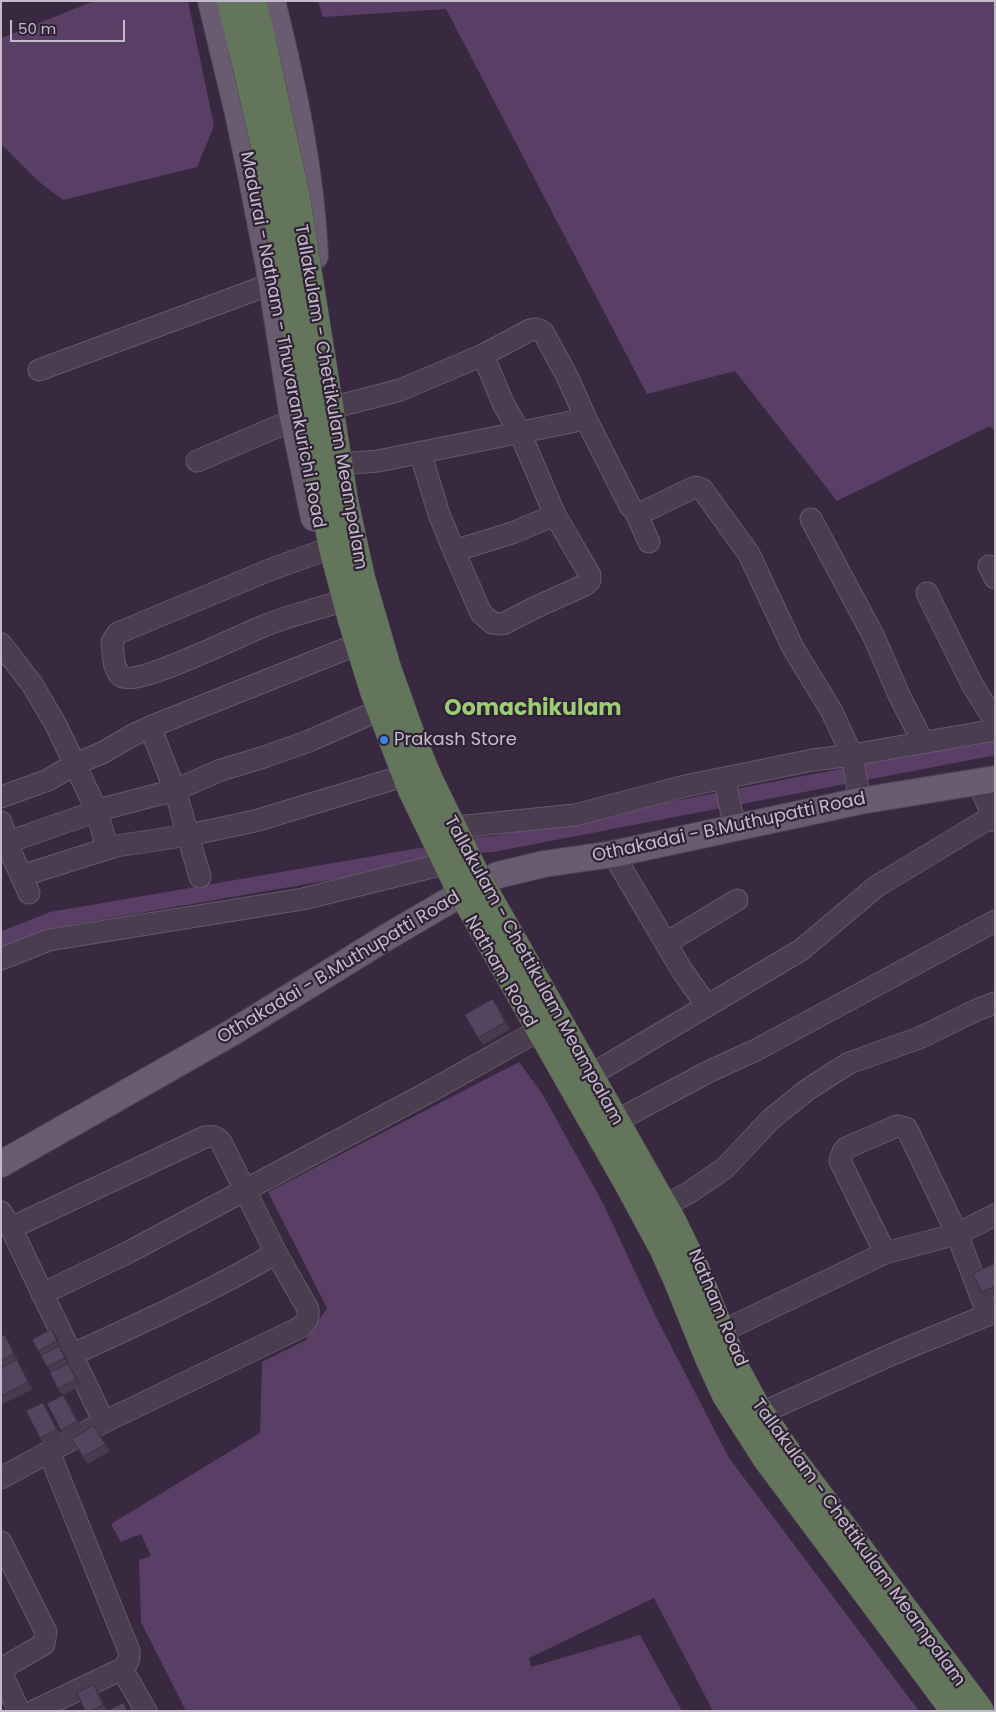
<!DOCTYPE html>
<html>
<head>
<meta charset="utf-8">
<style>
	body { margin:0 }
	#map { position:relative; width:996px; height:1712px; overflow:hidden; background:#382940; font-family:Poppins,sans-serif }
	canvas { display:block }
	.frame { position:absolute; inset:0; border:2px solid #c5baca; pointer-events:none }
	.scale { position:absolute; left:10px; top:20px; width:115px; height:22px; box-sizing:border-box; border:2px solid #c5baca; border-top:0; padding-left:6px; font-size:15px; line-height:18px; white-space:nowrap; color:#c5baca; -webkit-text-stroke:4px #2f2235; paint-order:stroke }
</style>
</head>
<body>
<div id="map">
<canvas width="996" height="1712"></canvas>
<div class="frame"></div>
<div class="scale">50 m</div>
</div>
<script>
const context = document.querySelector('canvas').getContext('2d');
context.lineJoin = 'round';
function paint(path, color) { context.fillStyle = color; context.fill(path, 'evenodd'); }
function trace(path, color, width, dash) { context.strokeStyle = color; context.lineWidth = width; context.lineCap = dash ? 'butt' : 'round'; context.setLineDash(dash || []); context.stroke(path); }
function write(font, color, halo, rows, align = 'center') {
  context.font = font + ' Poppins,sans-serif'; context.lineWidth = 4.5; context.setLineDash([]); context.textBaseline = 'middle'; context.strokeStyle = halo; context.fillStyle = color; for (const [text, x, y, turn = 0] of rows) {
    context.save(); context.translate(x, y); context.rotate((+turn || 0) * Math.PI / 180); context.textAlign = isNaN(turn) ? turn : align; if (halo) context.strokeText(text, 0, 0); context.fillText(text, 0, 0); context.restore();
  }
}
paint(new Path2D(`
	M94,1h94l26,125 -17,41 -134,33 -25,-19 -37,-37v-106z
	M318,1h677v430l-5,-5 -153,75 -102,-130 -88,23 -201,-385 -123,8z
	M519,1062l24,33 61,110 52,112 73,141 190,253h-206l-59,-113 -125,60 2,9 109,-32 42,76h-496l-45,-89 -2,-62 12,-4 -10,-22 -20,8 -10,-18 149,-91 2,-71 44,-22 21,-32 -59,-116z`), '#593f65');
trace(new Path2D(`
	M478,845l15,-1 502,-97
	M1,940l51,-20 369,-64`), '#593f65', 16);
const minor = new Path2D(`
	M39,370l232,-86
	M331,408l69,-18 83,-35 47,-25 7,-1 6,3 24,44 19,43
	M420,452l19,62 15,37 58,-18 43,-18 -35,-82 -17,-30 -20,-48
	M197,461l96,-41
	M340,464l38,-3 208,-42 44,87 5,5 8,1 52,-25 7,2 47,65 44,94 38,62 21,45 8,46
	M635,511l14,31
	M811,519l63,118 25,58 24,47
	M322,551l-50,18 -154,64 -6,9c1,10 1,31 11,35 18,8 120,-43 143,-52 23,-9 46,-15 70,-22
	M454,551l27,62 11,10 11,1 31,-16 51,-23 5,-5v-5l-35,-60
	M989,566l6,12
	M927,593l46,93 22,35
	M1,644l31,40 24,41 41,86 10,38
	M150,727l25,63 25,87
	M724,778l11,50
	M978,782l17,39
	M1,797l47,-17 27,-16 27,-11 31,-18 17,-8 198,-79
	M1,822l11,33 17,38
	M456,827l119,-12 110,-29 128,-26 39,-5 143,-25
	M8,842l98,-34 69,-18 46,-20 43,-13 45,-16 64,-28
	M613,854l70,118 24,34
	M21,876l95,-30 73,-11 66,-14 145,-44
	M666,943l71,-43
	M1,959l48,-19 254,-41 137,-34
	M594,1073l207,-123 76,-64 116,-70
	M620,1119l88,-47 48,-22 239,-129
	M668,1204l22,-12 35,-24 46,-49 36,-29 42,-27 70,-25 60,-29 16,-6
	M1,1212l10,16 93,194
	M885,1253l-45,-92 3,-9 3,-4 51,-22 9,2 2,3 49,103 31,81
	M42,1294l87,-42 298,-159 107,-60
	M725,1330l160,-77 72,-19 38,-19
	M71,1355c70,-32 139,-63 205,-102
	M766,1411l129,-58 100,-41
	M1,1478l103,-56 197,-95c6,-6 8,-9 7,-18l-32,-56 -55,-111c-5,-6 -9,-6 -16,-5l-194,91
	M1,1542l45,90 -2,12 -43,25
	M122,1669l24,42
	M1,1672l18,39
	M34,1711l88,-42c6,-6 8,-10 7,-18l-80,-199`);
const major = new Path2D(`
	M211,1l27,112 13,62 18,92 23,145 22,106
	M272,1c21,84 39,169 43,255
	M1,1164l232,-132 154,-95 82,-48 29,-14 46,-11 69,-10 247,-53 135,-22`);
const highway = new Path2D(`
	M231,1l11,45
	M252,1l10,40`);
trace(minor, '#65586a', 23);
trace(major, '#504456', 28);
trace(highway, '#524557', 29);
trace(minor, '#4a3d50', 21);
trace(major, '#695c70', 26);
trace(highway, '#63755b', 28);
const highwayBridge = new Path2D(`
	M262,41l34,157 48,302 17,78 26,90 26,73 16,39 47,96 196,345 22,45 42,104 20,37 32,47 192,257
	M242,46l25,108 12,68 41,259 13,67 19,72 22,71 38,99 45,93 171,300 35,65 14,31 32,79 17,37 41,64 188,252`);
trace(highwayBridge, '#524557', 29, []);
trace(highwayBridge, '#63755b', 28);
paint(new Path2D(`
	M498,1006l12,23 -27,16 -5,-7z
	M995,1265v30l-8,4 -5,-7z
	M51,1329l5,7 6,12 -1,1 9,16 -1,1 12,20 -18,9 5,7 14,26 -16,9 -5,-7 2,-34 -5,-7 -7,-16 -13,-22z
	M1,1337l9,6 9,19h-1l4,5 11,22 -32,16z
	M48,1410l14,27 -17,9 -5,-8z
	M94,1426l16,25 -22,13 -5,-7z
	M94,1685l5,7 9,19h21h-44z`), '#483a50');
paint(new Path2D(`
	M493,999l5,7 12,23 -5,-7z
	M51,1329l5,7 6,12 -5,-7z
	M5,1335l5,8 9,19 -5,-8z
	M59,1346l5,7 6,12 -5,-7z
	M17,1360l5,7 11,22 -5,-7z
	M68,1364l5,7 8,15 -5,-7z
	M63,1395l5,7 14,26 -5,-7z
	M43,1403l5,7 14,27 -5,-7z
	M94,1426l5,7 11,18 -5,-7z
	M94,1685l5,7 9,19 -5,-6z`), '#3b3041');
const building = new Path2D(`
	M493,999l12,23 -27,16 -13,-23z
	M994,1264l1,2v20l-13,6 -9,-18z
	M51,1329l6,12 -19,10 -6,-11z
	M5,1335l9,19 -13,7v-24z
	M59,1346l6,12 -18,9 -6,-11z
	M17,1360l11,22 -27,14v-27z
	M68,1364l8,15 -18,10 -8,-16z
	M63,1395l14,26 -16,9 -14,-26z
	M43,1403l14,27 -17,8 -14,-27z
	M94,1426l11,18 -22,13 -11,-18z
	M94,1685l9,20 -12,6h-6l-8,-18z
	M124,1703l3,8h-20z`);
paint(building, '#54445d');
trace(building, '#3b3041', 1);
for (const [x, y, r, color] of [
	[384,740,5,"#3f7fe0"]
]) { const dot = new Path2D(); dot.arc(x, y, r, 0, 2 * Math.PI); context.fillStyle = color; context.fill(dot); trace(dot, '#2f2235', 2); }
write('18px', '#c5baca', '#2f2235', [
	["Madurai - Natham - Thuvarankurichi Road",282,340,79],
	["Tallakulam - Chettikulam Meampalam",330,397,80],
	["Othakadai - B.Muthupatti Road",729,828,-12],
	["Othakadai - B.Muthupatti Road",339,968,-31],
	["Tallakulam - Chettikulam Meampalam",533,971,61],
	["Natham Road",500,972,60],
	["Natham Road",717,1308,67],
	["Tallakulam - Chettikulam Meampalam",858,1543,54]
]);
write('18px', '#c5baca', '#2f2235', [
	["Prakash Store",394,740]
], 'left');
write('bold 22px', '#9ecc73', '#2f2235', [
	["Oomachikulam",533,709]
]);
</script>
</body>
</html>
